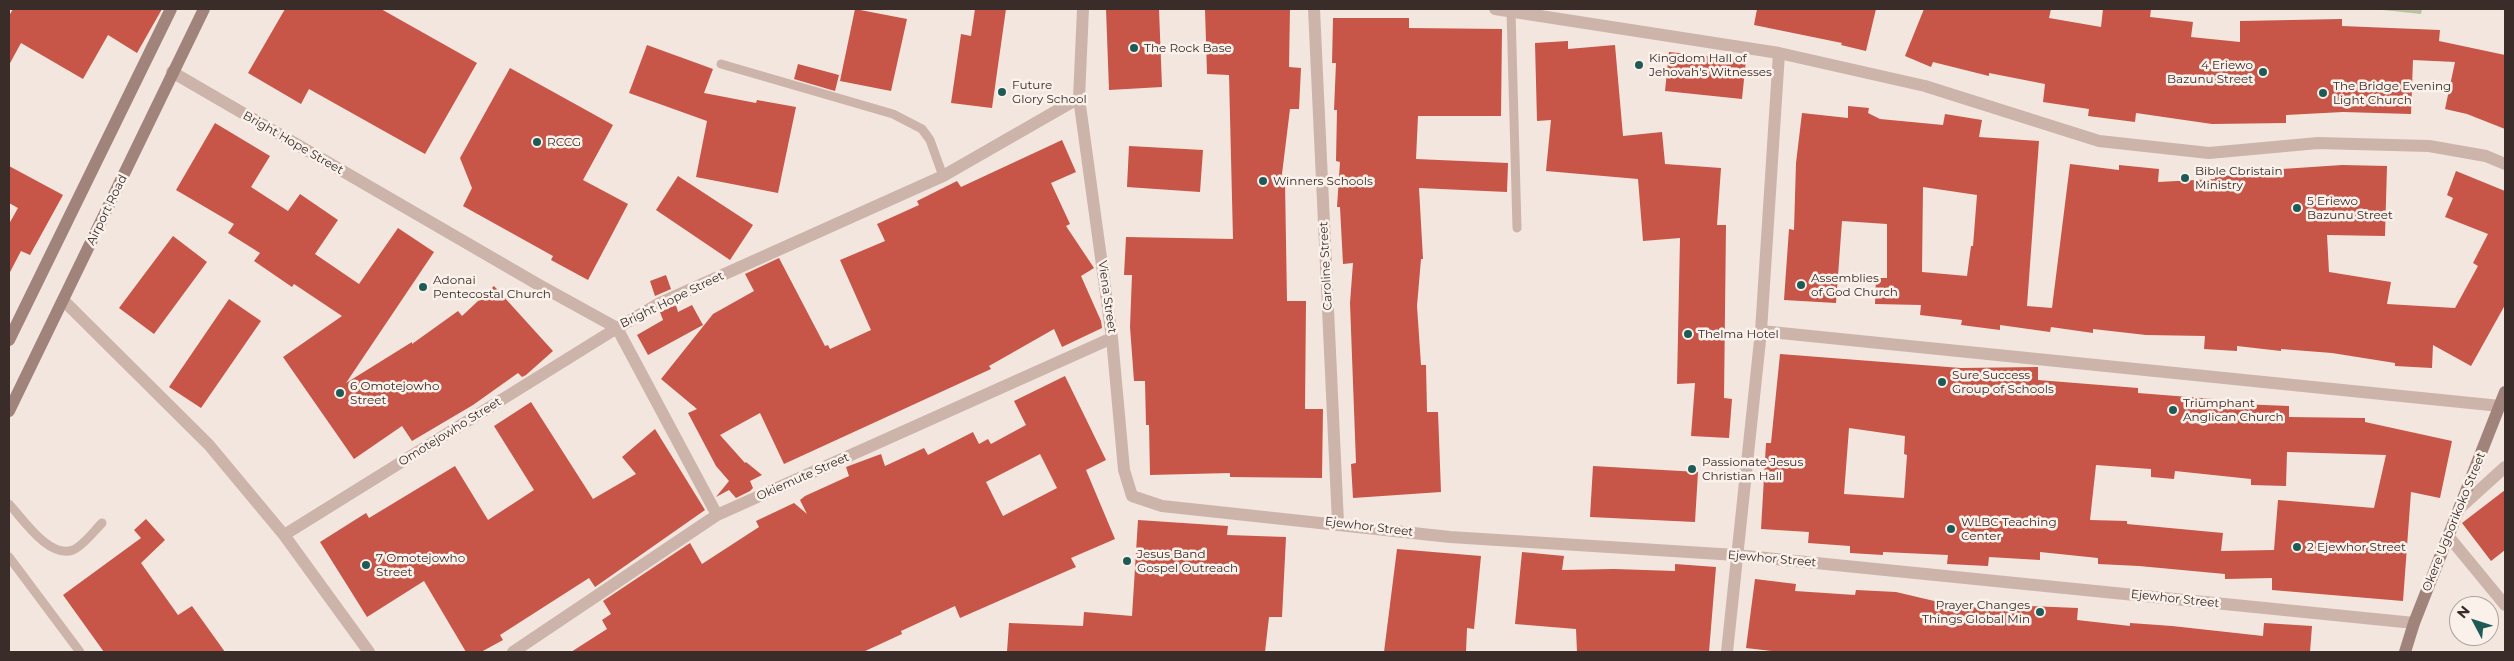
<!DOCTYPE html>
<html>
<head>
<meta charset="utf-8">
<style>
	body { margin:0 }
	#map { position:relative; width:2514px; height:661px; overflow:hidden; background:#f3e6de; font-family:Montserrat,sans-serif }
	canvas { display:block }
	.frame { position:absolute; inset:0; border:10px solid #392c29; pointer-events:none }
	.north { position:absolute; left:2449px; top:596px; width:50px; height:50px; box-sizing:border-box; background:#faf1eb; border:1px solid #ada29d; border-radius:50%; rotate:310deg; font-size:14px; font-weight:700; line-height:20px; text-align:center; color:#392c29 }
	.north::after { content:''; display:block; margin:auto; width:18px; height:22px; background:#1e5b57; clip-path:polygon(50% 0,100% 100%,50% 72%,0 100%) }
</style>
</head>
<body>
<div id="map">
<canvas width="2514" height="661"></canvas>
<div class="frame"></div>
<div class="north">N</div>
</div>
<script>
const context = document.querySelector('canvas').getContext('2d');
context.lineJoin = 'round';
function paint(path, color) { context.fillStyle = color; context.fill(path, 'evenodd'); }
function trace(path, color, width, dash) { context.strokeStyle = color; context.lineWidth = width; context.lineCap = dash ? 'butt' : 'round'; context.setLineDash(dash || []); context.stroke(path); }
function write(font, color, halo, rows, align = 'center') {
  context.font = font + ' Montserrat,sans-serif'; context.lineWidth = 5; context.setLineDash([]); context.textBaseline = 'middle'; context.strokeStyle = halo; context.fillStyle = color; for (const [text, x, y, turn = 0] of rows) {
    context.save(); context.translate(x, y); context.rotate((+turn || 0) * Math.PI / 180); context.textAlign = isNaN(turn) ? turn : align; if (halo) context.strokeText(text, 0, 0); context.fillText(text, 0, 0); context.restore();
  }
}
paint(new Path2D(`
	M2373,9h49l-1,5z`), '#bbc39e');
paint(new Path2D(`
	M13,9h149l-25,44 -29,-18 -25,44 -62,-36 -12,22v-49z
	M285,9h96l96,54 -52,91 -116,-65 -8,15 -53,-31z
	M855,9l52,10 -16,72 -51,-10z
	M975,9h31l-14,99 -41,-5 10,-69 10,2z
	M1106,9h53l3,78 -53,3z
	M1205,9h85l-1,58 12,1 -2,41h-9l-9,73h4l2,119h19l-1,108h18l-1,69 -92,-1v-4l-80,2 -1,-50h-3l-1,-44h-11l-4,-54 2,-52h-8l2,-38 107,2 -4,-164 -22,-1z
	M1757,9h119l-10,42 -25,-6 1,-2 -88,-18z
	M1924,9h127l-2,9 52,9 2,-18h48l-1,8 43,5 -2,15 49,5v-21l102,-2v7l98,4 -1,11 66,14v74l-38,-15 -22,-5 10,-47 -42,-2 -2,54 -68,-2 -57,3v8l-74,1 -76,-11 -1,9 -47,-6 1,-7 -46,-7 2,-18 -56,-11v3l-56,-14 -2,5 -26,-11z
	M1333,18h76v10l93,1 -1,87h-83l-2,43 92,4 -1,29 -88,-4 4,71h-2l-4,47 4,59h5l1,47h11l3,80 -88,6 -2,-34 5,-1 -6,-160 3,-40 -10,1 -3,-57h-3l3,-45 -4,-1 1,-51h-3l2,-47h-4z
	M1568,41v8l47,-4 8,91 39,-4 3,32 56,4 -4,57h9l-2,173 8,1 -3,39 -38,-2 4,-53 -18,1 3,-146 -37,3 -5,-62 -92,-8 5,-51 -14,1 -2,-78z
	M647,45l66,24 -9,24 52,10 1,-3 39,7 -18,86 -82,-16 11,-56 -78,-28z
	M1669,52l77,8 -4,39 -77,-8z
	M798,64l41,11 -4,16 -41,-12z
	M510,68l103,57 -30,55 45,24 -40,76 -37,-20 2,-4 -90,-50 9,-18 -12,-30z
	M1848,106l21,2 -1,5 12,6 63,6 2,-11 37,6 -3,17 60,4 -12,165 25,2 18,-144 49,6v-5l40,4 -1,13 57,-3v-3l52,-2v-4l75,-5 45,1 -2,70 -58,-1 2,37 62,10 -4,22 68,4 23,-42 -5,-3 15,-29 -43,-17 8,-19 -6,-3 9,-24 49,20v114l-34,61 -38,-21 -1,23 -37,-2v-3l-63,-10 -51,-4v2l-44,-5v5l-33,-2 1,-13 -59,-1 -53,-6v4l-42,-6 -1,5 -50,-7v5l-39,-5 1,-5 -42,-5 1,-10 -46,-1 1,-26h11v-54l-45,-3 -6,82 -52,-3 5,-71 5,1 2,-67 6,-50 46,5zM1923,187l54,8 -4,51h-2l-4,30 -45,-4z
	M215,123l55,33 -19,31 37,24 12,-17 38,26 -23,34 44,30 39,-56 36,24 -88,131 66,-41v2l46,-33 4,5 32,-30 59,65 -27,24 -4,2 -4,-4 -45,32 -61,36 -10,-15 -48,33 -71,-102 59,-41 -48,-32 -2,3 -38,-26 6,-8 -32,-20 6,-9 -58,-34z
	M1062,140l14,32 -25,11 19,41 -4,2 28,42 -13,8 20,45 1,7 -40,19 -8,-18 -65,37 2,3 -207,95 -24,-51 -40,22 25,28 1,-1 16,13 -12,6 3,7 -3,3 -14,7 -7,-8 -13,7 13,-16 -13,-15 -28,-53 9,-4 -36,-30 52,-65 41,-23 -9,-17 34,-16 46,88 3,-1 2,4 41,-19 -31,-70 45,-19 -8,-17 42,-19 -2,-4 40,-20 4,6z
	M1129,146l74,4 -3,42 -73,-5z
	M9,166l54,29 -33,60 -9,-4 -12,23v-50l9,-16 -9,-5z
	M678,176l75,49 -23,35 -74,-50z
	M173,236l34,26 -53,72 -35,-26z
	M666,275l5,14 -16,7 -5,-15z
	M229,299l32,22 -60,87 -32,-21z
	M676,305l2,7 14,-7 11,20 -55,30 -11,-20 26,-15 -3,-8z
	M1780,354l181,14 77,-1v13l100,8v5l101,8v3l50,2v11l76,1v4l87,19 -12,57 -29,-6 -8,109 -131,-11v-12l-47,1v-5l-86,-8 -41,-2v-6l-58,-6v8l-51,-3 -1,9 -41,-2 1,-9 -65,-3v3l-33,-2v-7l-42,-3 1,-11 -48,-3 5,-86h5zM1849,428l56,8 -1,18 3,1 -3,43 -60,-4zM2287,452l99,3 -12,53 -96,-8 -4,50 -53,1 2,-18 -96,-9v-3l-37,-1 6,-55 55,4v8l23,2 1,-8 76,8v6l35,1z
	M1065,376l41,84 -20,10 29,69 -44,19 5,9 -116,51 -5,-12 -54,25 1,3 -39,18h-292l36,-23 -5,-9 9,-6 -8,-13 87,-58 12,21 57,-37 -3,-6 38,-18 13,11 -7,-14 5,-4 44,-20 -3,-9 35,-13 4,12 39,-18 4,7 45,-23 6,12 9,-5 3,5 35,-19 -12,-24zM1040,454l17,34 -54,28 -17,-34z
	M531,402l62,97 43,-25 -14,-17 33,-28 50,81 -110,77 -6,-9 -89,57 3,5 -22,12h-15l-42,-71 -57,36 -47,-75 46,-29 3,5 86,-52 33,54 46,-30 -40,-64z
	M1593,466l105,6 -3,50 -105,-5z
	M2505,490v60l-14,11 -29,-38z
	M146,519l19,21 -24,23 37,52 14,-9 33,46h-121l-41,-57 78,-57 -7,-8z
	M1138,520l90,6 -1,9 59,2 -4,80h-13l-4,35h-258l2,-29 74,3 1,-14 48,4z
	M1397,549l84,7 -7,73 -7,-1 -1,24h-82z
	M1522,552l42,4 -2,14 52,-1 61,2v-7l41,3 -7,85h-132l-1,-23 -61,-5z
	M1755,579l41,5 -1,7 60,4 1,-5 40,2 51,12 48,6v-7h34v3l49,2 -1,12 53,6v-3l42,3 91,10 1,-13 48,3 -2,26h-530l-34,-4z`), '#c75548');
trace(new Path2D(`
	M1511,11l6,217
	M721,64l172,50 29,15 8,11 13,36
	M9,504c14,15 40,55 64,46 10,-4 21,-19 29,-27
	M9,557l71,95`), '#ccb4aa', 9);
trace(new Path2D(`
	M1314,9l24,514
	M1495,9l284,44 146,33 174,55 110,12 109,-10 111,3 57,10 19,8
	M172,72l367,213 78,43 43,-25 283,-127 136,-78 4,-89
	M1079,98l33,240 12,132 8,26 30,10 288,31 286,18 678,68
	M63,300l146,145 75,90 85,117
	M1761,331l739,75
	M2462,506l43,-39
	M284,535l333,-207 100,187
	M2449,537l56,68
	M513,652l204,-137 395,-177
	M1727,652l34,-321 18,-278`), '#ccb4aa', 12);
trace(new Path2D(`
	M9,340l162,-331
	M9,411l195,-402
	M2405,652l9,-29 91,-231`), '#a0837b', 12);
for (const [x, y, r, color] of [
	[1134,48,5,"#1e5b57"],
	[1639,65,5,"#1e5b57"],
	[2263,72,5,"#1e5b57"],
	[1002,92,5,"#1e5b57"],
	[2323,93,5,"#1e5b57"],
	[537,142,5,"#1e5b57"],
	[2185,178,5,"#1e5b57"],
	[1263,181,5,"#1e5b57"],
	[2297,208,5,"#1e5b57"],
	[1801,285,5,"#1e5b57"],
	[423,287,5,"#1e5b57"],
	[1688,334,5,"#1e5b57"],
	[1942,382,5,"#1e5b57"],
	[340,393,5,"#1e5b57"],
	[2173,410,5,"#1e5b57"],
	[1692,469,5,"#1e5b57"],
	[1951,529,5,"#1e5b57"],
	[2297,547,5,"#1e5b57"],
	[1127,561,5,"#1e5b57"],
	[366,565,5,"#1e5b57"],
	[2040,612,5,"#1e5b57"]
]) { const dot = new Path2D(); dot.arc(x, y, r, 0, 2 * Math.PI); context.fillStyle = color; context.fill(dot); trace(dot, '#faf1eb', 2); }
write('12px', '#392c29', '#faf1eb', [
	["The Rock Base",1144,48],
	["Kingdom Hall of",1649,58],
	["Jehovah's Witnesses",1649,72],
	["4 Eriewo",2253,65,"right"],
	["Bazunu Street",2253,79,"right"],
	["Future",1012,85],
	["Glory School",1012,99],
	["The Bridge Evening",2333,86],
	["Light Church",2333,100],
	["RCCG",547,142],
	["Bible Cbristain",2195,171],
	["Ministry",2195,185],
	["Winners Schools",1273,181],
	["5 Eriewo",2307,201],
	["Bazunu Street",2307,215],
	["Assemblies",1811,278],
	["of God Church",1811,292],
	["Adonai",433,280],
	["Pentecostal Church",433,294],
	["Thelma Hotel",1698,334],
	["Sure Success",1952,375],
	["Group of Schools",1952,389],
	["6 Omotejowho",350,386],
	["Street",350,400],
	["Triumphant",2183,403],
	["Anglican Church",2183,417],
	["Passionate Jesus",1702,462],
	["Christian Hall",1702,476],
	["WLBC Teaching",1961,522],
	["Center",1961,536],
	["2 Ejewhor Street",2307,547],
	["Jesus Band",1137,554],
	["Gospel Outreach",1137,568],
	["7 Omotejowho",376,558],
	["Street",376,572],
	["Prayer Changes",2030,605,"right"],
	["Things Global Min",2030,619,"right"]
], 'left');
write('12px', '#392c29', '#faf1eb', [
	["Bright Hope Street",293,143,30],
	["Airport Road",107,210,-64],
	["Caroline Street",1326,266,-93],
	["Viena Street",1107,297,82],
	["Bright Hope Street",672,300,-26],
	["Omotejowho Street",450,432,-32],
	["Okiemute Street",803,477,-24],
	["Okere Ugborikoko Street",2454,522,-68],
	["Ejewhor Street",1369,527,7],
	["Ejewhor Street",1772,559,5],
	["Ejewhor Street",2175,599,6]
]);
</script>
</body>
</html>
